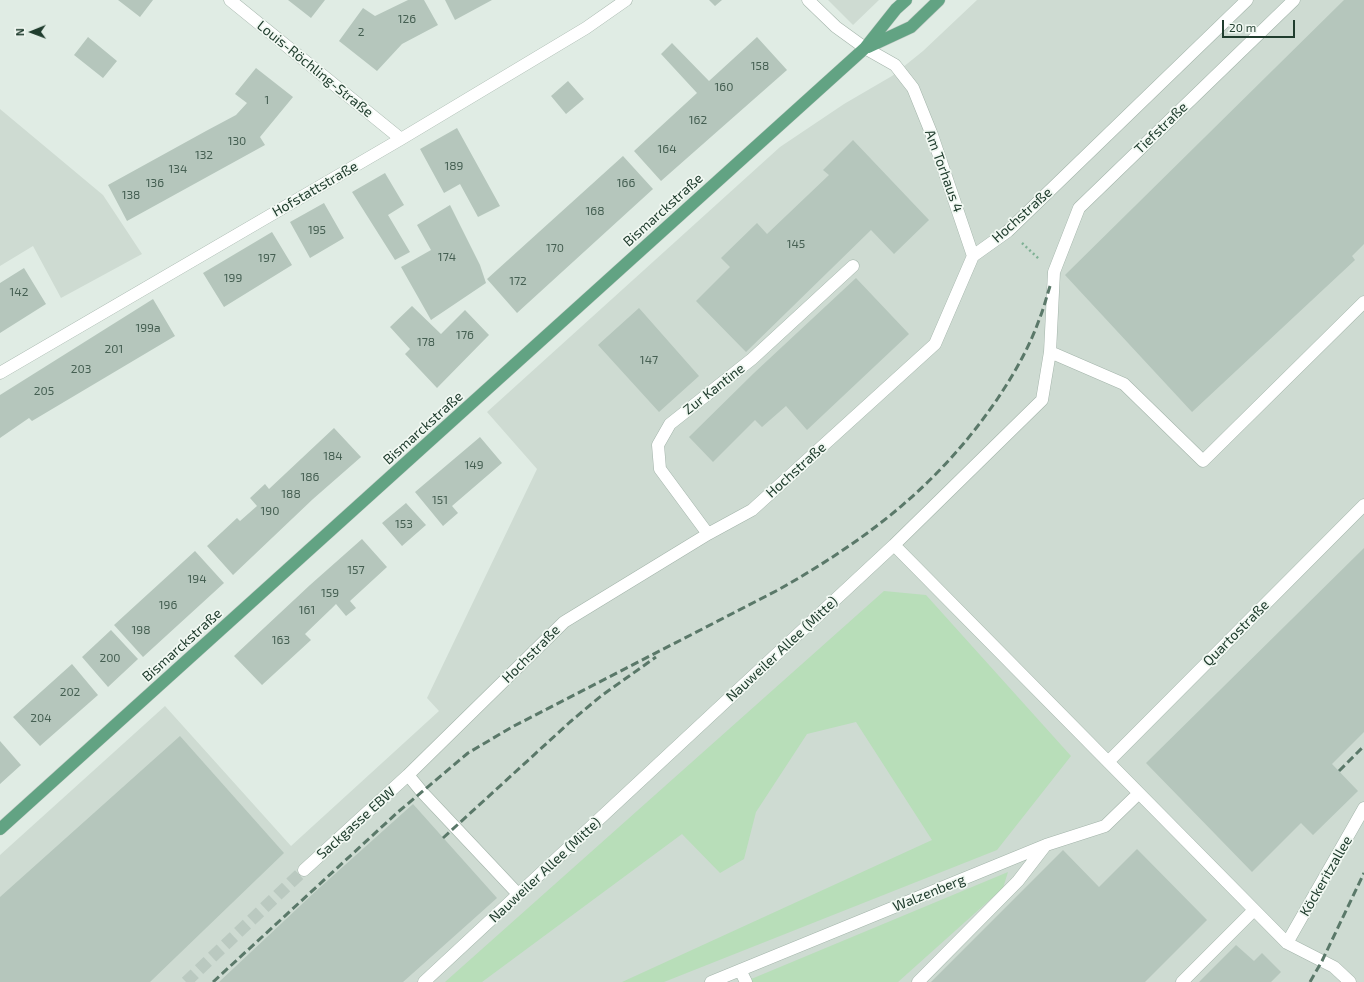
<!DOCTYPE html>
<html>
<head>
<meta charset="utf-8">
<style>
	body { margin:0 }
	#map { position:relative; width:1364px; height:982px; overflow:hidden; background:#e0ece4; font-family:"Exo 2",sans-serif }
	canvas { display:block }
	.north { position:absolute; left:12px; top:12px; width:40px; height:40px; -webkit-text-stroke:3px #f1f8f2; paint-order:stroke; rotate:269deg; font-size:11px; font-weight:700; line-height:16px; text-align:center; color:#203d2e }
	.north::after { content:''; display:block; margin:auto; width:14px; height:18px; background:#203d2e; clip-path:polygon(50% 0,100% 100%,50% 72%,0 100%) }
	.scale { position:absolute; left:1222px; top:20px; width:73px; height:18px; box-sizing:border-box; border:2px solid #203d2e; border-top:0; padding-left:5px; font-size:12px; line-height:14px; white-space:nowrap; color:#203d2e; -webkit-text-stroke:3px #f1f8f2; paint-order:stroke }
</style>
</head>
<body>
<div id="map">
<canvas width="1364" height="982"></canvas>
<div class="north">N</div>
<div class="scale">20 m</div>
</div>
<script>
const context = document.querySelector('canvas').getContext('2d');
context.lineJoin = 'round';
function paint(path, color) { context.fillStyle = color; context.fill(path, 'evenodd'); }
function trace(path, color, width, dash) { context.strokeStyle = color; context.lineWidth = width; context.lineCap = dash ? 'butt' : 'round'; context.setLineDash(dash || []); context.stroke(path); }
function write(font, color, halo, rows, align = 'center') {
  context.font = font + ' "Exo 2",sans-serif'; context.lineWidth = 3.5; context.setLineDash([]); context.textBaseline = 'middle'; context.strokeStyle = halo; context.fillStyle = color; for (const [text, x, y, turn = 0] of rows) {
    context.save(); context.translate(x, y); context.rotate((+turn || 0) * Math.PI / 180); context.textAlign = isNaN(turn) ? turn : align; if (halo) context.strokeText(text, 0, 0); context.fillText(text, 0, 0); context.restore();
  }
}
paint(new Path2D(`
	M828,0h51l-26,25z
	M977,0h387v982h-1364v-127l165,-149 126,140 148,-135 -12,-13 110,-229 -50,-57 293,-265 64,-43 48,-28 31,-25z
	M0,109l103,86 39,59 -81,44 -28,-52 -33,20z`), '#cedbd2');
paint(new Path2D(`
	M884,591l42,4 145,161 -74,94 -333,132h-42l310,-142 -76,-118 -49,12 -51,78 -12,47 -24,14 -38,-39 -200,148h-37z
	M1008,872l-5,16 -105,94h-154z`), '#b8deb9');
paint(new Path2D(`
	M118,0h35l-13,17z
	M288,0h37l-14,18z
	M408,0h16l14,25 -36,19 -25,27 -38,-30 24,-33 12,8z
	M445,0h47l-37,20z
	M709,0h13l-7,6z
	M1344,0h20v244l-12,12 3,4 -163,152 -127,-137z
	M88,37l29,24 -14,17 -29,-23z
	M757,37l30,33 -126,111 -27,-30 63,-58 -36,-39 11,-11 37,38z
	M256,68l37,29 -33,40 5,8 -138,76 -19,-36 98,-54 30,-16 11,-12 -12,-9z
	M568,81l16,18 -18,15 -15,-18z
	M457,128l43,78 -22,11 -18,-33 -16,9 -24,-44z
	M853,140l76,80 -35,34 -23,-24 -125,122 -50,-51 34,-34 -9,-9 36,-35 10,11 62,-59 -6,-5z
	M623,156l30,33 -136,124 -30,-34z
	M385,173l19,32 -16,10 22,37 -15,8 -43,-68z
	M324,203l20,35 -34,20 -20,-36z
	M450,205l30,60 6,18 -55,37 -30,-53 30,-17 -14,-25z
	M272,232l20,33 -68,42 -21,-34z
	M24,268l22,36 -46,29v-50z
	M856,278l53,56 -102,96 -21,-24 -24,21 -7,-7 -42,42 -24,-25 65,-64z
	M153,299l22,37 -143,85 -3,-3 -29,20v-43z
	M412,306l29,28 24,-24 24,25 -52,53 -32,-34 5,-5 -20,-22z
	M639,308l60,68 -40,36 -61,-67z
	M334,428l27,29 -48,42 -80,76 -26,-29 30,-28 3,3 17,-15 -7,-8 15,-14 4,5z
	M480,437l22,26 -50,43 6,7 -15,13 -28,-34z
	M406,503l20,22 -24,21 -20,-23z
	M362,539l25,28 -37,34 6,7 -10,8 -10,-12 -5,5 -26,25 6,6 -49,45 -28,-29 76,-71z
	M1364,548v184l-32,32 26,27 -45,44 -12,-12 -49,49 -106,-109z
	M195,551l29,32 -81,74 -29,-32z
	M111,630l27,29 -30,28 -26,-30z
	M72,664l26,31 -58,51 -27,-29z
	M180,736l104,117 -134,129h-150v-85z
	M0,741l21,24 -21,19z
	M413,804l84,94 -94,84h-184l98,-92z
	M1137,849l70,71 -62,62h-214l132,-132 36,37z
	M1236,945l18,16 8,-8 19,19 -10,10h-72z`), '#b5c6bc');
trace(new Path2D(`
	M186,982l118,-112`), '#bac9c0', 12, [12, 6]);
const minor = new Path2D(`
	M230,0l171,139
	M808,0l28,27 29,21 30,17 18,23 19,47 41,121
	M1050,352l74,32 79,77 161,-159
	M0,373l401,-234 185,-111 40,-28
	M708,534l-48,-65 -2,-24 12,-21 82,-65 101,-93
	M894,545l393,398 47,24 16,15
	M1108,762l256,-257
	M304,870l104,-95
	M518,894l-96,-102 -14,-17 156,-153 144,-88 44,-24 183,-166 38,-88 35,-25 239,-231
	M1287,943l77,-135
	M740,970l6,12
	M424,982l470,-437 148,-145 8,-48 4,-80 25,-64 215,-208
	M711,982l335,-137 59,-19 34,-33
	M918,982l100,-101 27,-35
	M1182,982l72,-72`);
const major = new Path2D(`
	M868,47l43,-20 28,-27
	M0,829l865,-781 31,-39 10,-9`);
trace(minor, '#a3b4aa', 13);
trace(major, '#c1c9c4', 13);
trace(new Path2D(`
	M1022,243l17,16`), '#7fb195', 2.5, [2, 3]);
trace(minor, '#fff', 12);
trace(major, '#62a383', 12);
trace(new Path2D(`
	M1339,771l25,-25
	M443,838l127,-116 31,-26 55,-39
	M213,982l185,-170 70,-59 44,-26 266,-137c90,-51 161,-105 220,-192 16,-24 31,-50 41,-78 5,-12 8,-25 12,-37
	M1310,982l12,-21 42,-88`), '#5a7869', 3, [8, 4]);
write('12px', '#455f52', null, [
	["126",407,19],
	["2",361,32],
	["158",760,66],
	["160",724,87],
	["1",267,100],
	["162",698,120],
	["130",237,141],
	["164",667,149],
	["132",204,155],
	["189",454,166],
	["134",178,169],
	["136",155,183],
	["166",626,183],
	["138",131,195],
	["168",595,211],
	["195",317,230],
	["145",796,244],
	["170",555,248],
	["174",447,257],
	["197",267,258],
	["199",233,278],
	["172",518,281],
	["142",19,292],
	["199a",148,328],
	["176",465,335],
	["178",426,342],
	["201",114,349],
	["147",649,360],
	["203",81,369],
	["205",44,391],
	["184",333,456],
	["149",474,465],
	["186",310,477],
	["188",291,494],
	["151",440,500],
	["190",270,511],
	["153",404,524],
	["157",356,570],
	["194",197,579],
	["159",330,593],
	["196",168,605],
	["161",307,610],
	["198",141,630],
	["163",281,640],
	["200",110,658],
	["202",70,692],
	["204",41,718]
]);
write('14px', '#203d2e', '#f1f8f2', [
	["Louis-Röchling-Straße",315,69,39],
	["Tiefstraße",1161,128,-44],
	["Am Torhaus 4",944,171,70],
	["Hofstattstraße",315,189,-30],
	["Bismarckstraße",663,210,-42],
	["Hochstraße",1022,215,-42],
	["Zur Kantine",714,389,-38],
	["Bismarckstraße",423,428,-42],
	["Hochstraße",796,470,-42],
	["Quartostraße",1236,633,-45],
	["Bismarckstraße",182,645,-42],
	["Nauweiler Allee (Mitte)",782,649,-43],
	["Hochstraße",531,654,-45],
	["Sackgasse EBW",356,823,-42],
	["Nauweiler Allee (Mitte)",545,870,-43],
	["Köckeritzallee",1326,876,-60],
	["Walzenberg",929,893,-22]
]);
</script>
</body>
</html>
